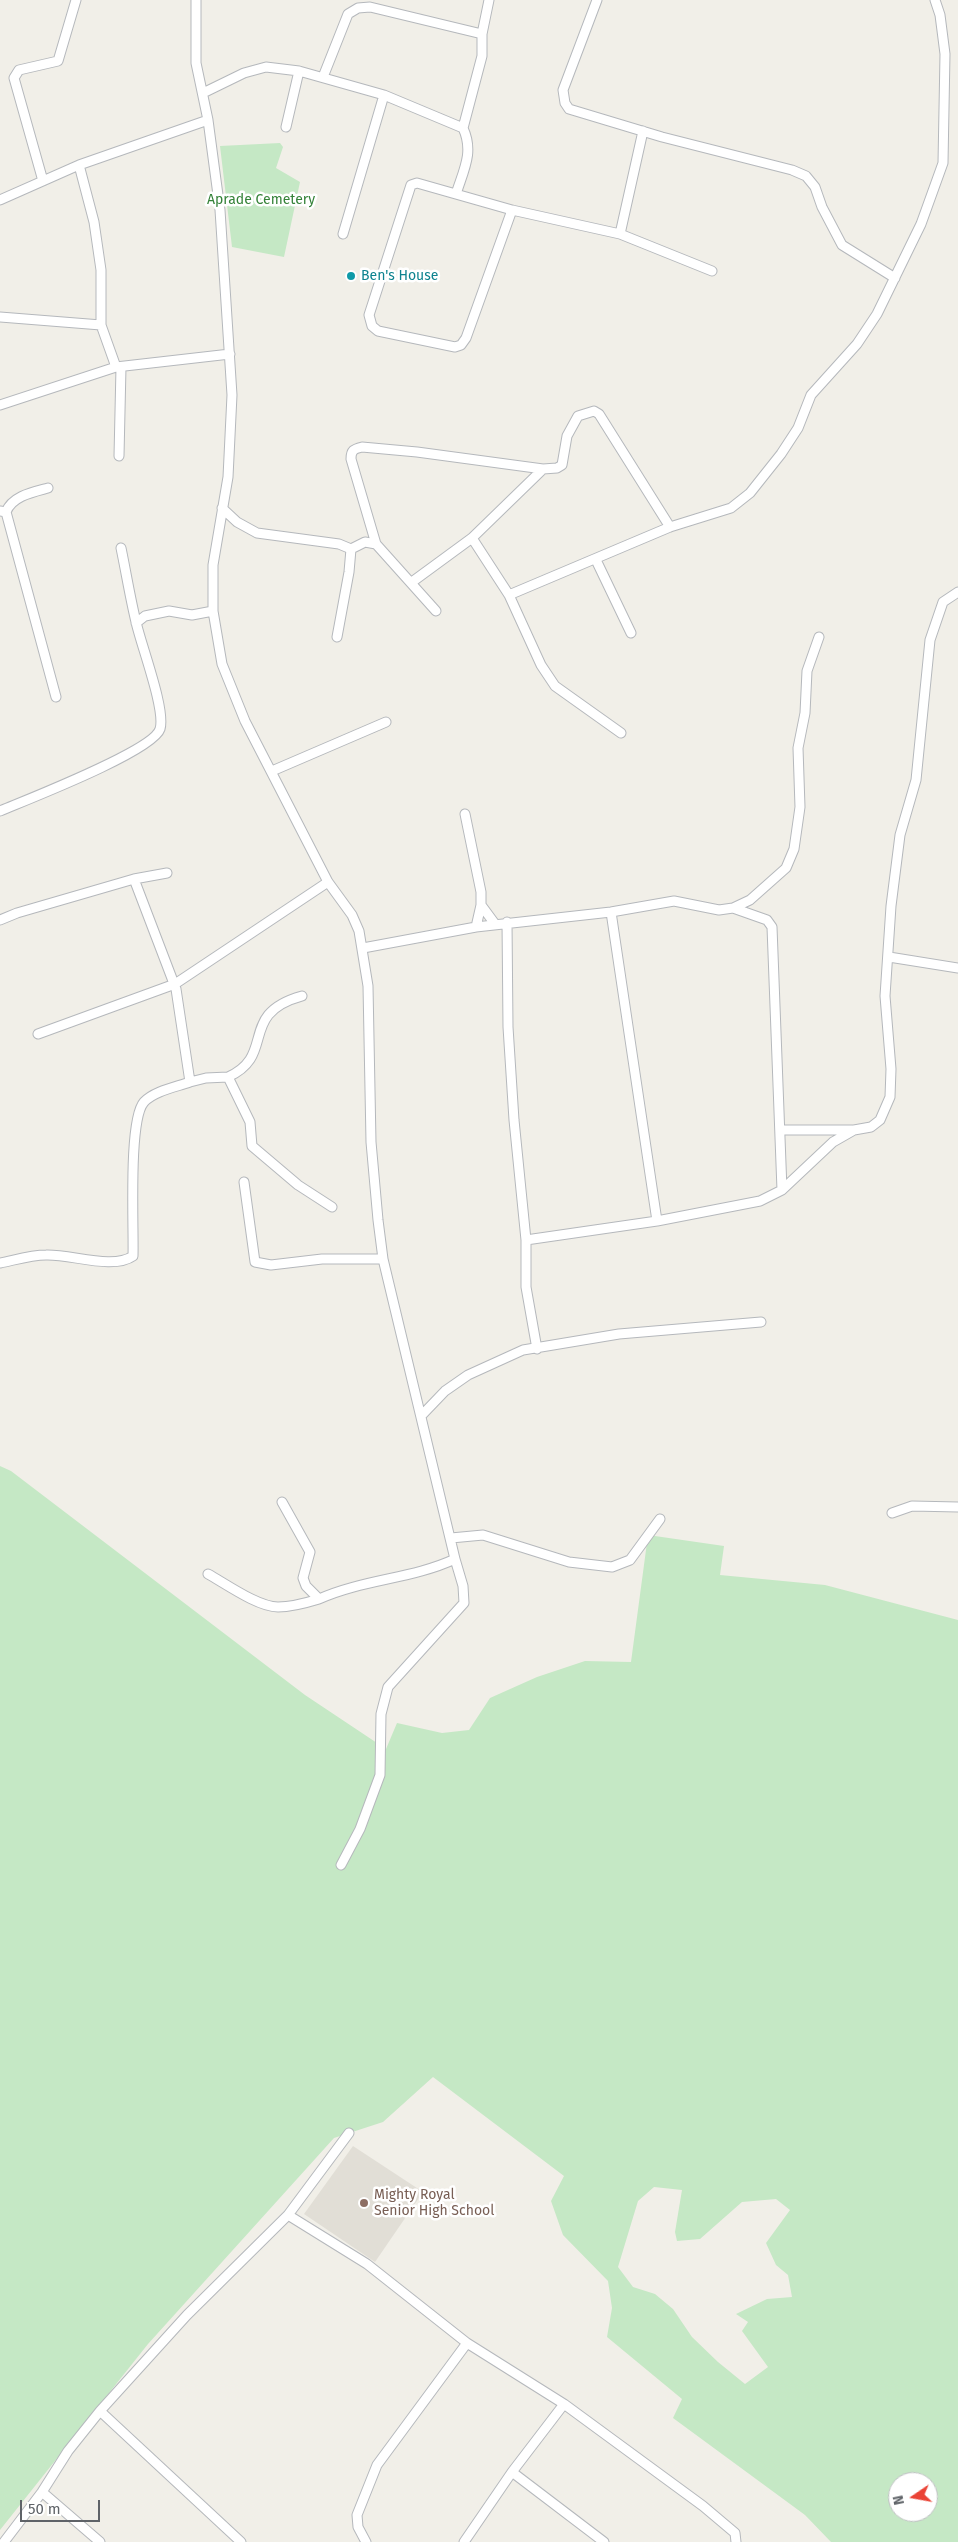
<!DOCTYPE html>
<html>
<head>
<meta charset="utf-8">
<style>
	body { margin:0 }
	#map { position:relative; width:958px; height:2542px; overflow:hidden; background:#f1efe8; font-family:"Fira Sans",sans-serif }
	canvas { display:block }
	.north { position:absolute; left:888px; top:2472px; width:50px; height:50px; box-sizing:border-box; background:#fff; border:1px solid #bfc1c3; border-radius:50%; rotate:258deg; font-size:14px; font-weight:700; line-height:20px; text-align:center; color:#5f6368 }
	.north::after { content:''; display:block; margin:auto; width:18px; height:22px; background:#ea4335; clip-path:polygon(50% 0,100% 100%,50% 72%,0 100%) }
	.scale { position:absolute; left:20px; top:2500px; width:80px; height:22px; box-sizing:border-box; border:2px solid #5f6368; border-top:0; padding-left:6px; font-size:15px; line-height:18px; white-space:nowrap; color:#5f6368; -webkit-text-stroke:4px #fff; paint-order:stroke }
</style>
</head>
<body>
<div id="map">
<canvas width="958" height="2542"></canvas>
<div class="north">N</div>
<div class="scale">50 m</div>
</div>
<script>
const context = document.querySelector('canvas').getContext('2d');
context.lineJoin = 'round';
function paint(path, color) { context.fillStyle = color; context.fill(path, 'evenodd'); }
function trace(path, color, width, dash) { context.strokeStyle = color; context.lineWidth = width; context.lineCap = dash ? 'butt' : 'round'; context.setLineDash(dash || []); context.stroke(path); }
function write(font, color, halo, rows, align = 'center') {
  context.font = font + ' "Fira Sans",sans-serif'; context.lineWidth = 5; context.setLineDash([]); context.textBaseline = 'middle'; context.strokeStyle = halo; context.fillStyle = color; for (const [text, x, y, turn = 0] of rows) {
    context.save(); context.translate(x, y); context.rotate((+turn || 0) * Math.PI / 180); context.textAlign = isNaN(turn) ? turn : align; if (halo) context.strokeText(text, 0, 0); context.fillText(text, 0, 0); context.restore();
  }
}
paint(new Path2D(`
	M353,2146l70,46 -48,70 -71,-48z`), '#e1ded6');
paint(new Path2D(`
	M280,143l3,4 -7,21 24,14 -16,75 -52,-10 -12,-101z
	M0,1466l11,5 294,224 81,54 11,-26 45,10 27,-3 21,-32 47,-21 48,-16 46,1 17,-127 76,11 -4,29 105,10 133,35v922h-127l-26,-27 -132,-97 9,-19 -75,-62 5,-29 -4,-27 -45,-46 -12,-34 13,-25 -131,-99 -50,45 -49,16 -186,206 -148,186zM654,2187l28,3 -7,42 2,9 23,-2 42,-37 34,-3 14,11 -24,33 10,22 12,10 4,22 -25,2 -31,15 12,8 -6,9 26,36 -23,17 -27,-22 -26,-25 -19,-28 -18,-15 -22,-7 -15,-20 20,-66zM898,2482h30v30h-30z`), '#c5e8c5');
const minor = new Path2D(`
	M196,0v63l12,57 12,90 12,185 -4,82 -15,88v46l9,53 23,57 83,161 24,33 7,16 9,55 3,156 7,78 5,39 72,300c-43,20 -91,20 -136,40l-13,-13 -3,-8 7,-26 -28,-50
	M597,0l-34,90 2,13 4,6 93,28 130,33 14,6 9,11 7,20 20,38 53,33
	M323,77l25,-63 10,-6 12,-1 112,27
	M203,93l41,-20 22,-6 33,4 85,24 79,33c11,24 1,41 -7,66
	M286,127l13,-56
	M463,128l19,-72v-22l7,-34
	M79,165l15,57 7,48v55
	M43,181l-29,-103 5,-8 39,-9 18,-61
	M0,200l79,-35 129,-45
	M512,210l-46,128 -5,7 -6,2 -77,-16 -6,-5 -3,-11 42,-130 6,-2 95,27 108,24 92,37
	M343,234l41,-139
	M620,234l23,-103
	M0,317l101,8 15,42
	M0,405l116,-38 114,-13
	M119,456l2,-89
	M222,508l15,14 20,11 82,11 12,5 14,-7 11,2
	M0,511l6,1c6,-16 27,-20 42,-24
	M6,512l50,185
	M472,538l37,57 32,70 14,21 66,47
	M596,560l35,73
	M412,582l60,-44 71,-69
	M509,595l161,-68 61,-19 19,-15 31,-39 17,-26 13,-33 46,-51 20,-30 44,-90 22,-61 2,-109 -5,-39 -5,-15
	M436,611l-60,-67 -25,-85c0,-9 3,-10 11,-12l55,5 126,17 14,-1 5,-3 5,-29 11,-20 16,-5 5,3 71,113
	M136,623l9,-7 24,-5 23,4 21,-4
	M337,637l12,-65 2,-23
	M272,771l114,-49
	M0,811c26,-11 153,-60 160,-82 6,-19 -19,-84 -24,-107 -6,-25 -10,-50 -15,-74
	M465,814l16,78v13l-5,22
	M481,905l14,19
	M733,908l34,12 5,7 10,263
	M611,912l46,309
	M0,920l17,-7 117,-34 33,-6
	M507,922l1,105 6,93 12,120v47l11,62
	M363,948l113,-21 135,-15 63,-11 45,9 14,-2 17,-8 36,-32 8,-19 6,-42 -2,-59 7,-35 2,-42 12,-34
	M889,957l69,11
	M38,1034l137,-50 153,-102
	M228,1077c49,-22 9,-63 74,-81
	M190,1082l16,-4 22,-1 22,45 2,24 46,39 34,22
	M780,1130h72
	M244,1182l11,80 16,3 51,-6h61
	M526,1240l131,-19 103,-20 22,-11 51,-48 21,-12 17,-3 9,-7 10,-23 1,-28 -6,-73 6,-90 9,-71 16,-55 14,-140 13,-38 15,-10
	M0,1263c15,-3 31,-8 46,-8 25,-1 67,15 87,1 1,-27 -5,-136 11,-154 10,-11 32,-15 46,-20l-14,-93 -42,-110
	M421,1416l24,-25 23,-16 55,-25 96,-16 142,-12
	M892,1513l20,-7 46,1
	M451,1538l32,-3 86,27 43,5 18,-7 30,-41
	M208,1574c18,10 50,33 70,33 14,0 28,-4 41,-8
	M341,1865l19,-36 20,-54 1,-61 7,-27 76,-84 -1,-17 -8,-27
	M288,2215l79,49 100,79 97,61 139,102 32,27 1,9
	M100,2411l141,131
	M512,2472l92,70
	M42,2492l58,50
	M4,2542l38,-50 26,-41 32,-40 87,-96 101,-100 61,-82
	M366,2542l-8,-15 -1,-12 20,-50 90,-122
	M464,2542l48,-70 52,-68`);
trace(minor, '#b5b8bc', 11);
trace(minor, '#fff', 9);
for (const [x, y, r, color] of [
	[351,276,5,"#0f9aa8"],
	[364,2203,5,"#8d6e63"]
]) { const dot = new Path2D(); dot.arc(x, y, r, 0, 2 * Math.PI); context.fillStyle = color; context.fill(dot); trace(dot, '#fff', 2); }
write('14px', '#348238', '#fff', [
	["Aprade Cemetery",261,200]
]);
write('14px', '#0d838f', '#fff', [
	["Ben's House",361,276]
], 'left');
write('14px', '#785e54', '#fff', [
	["Mighty Royal",374,2195],
	["Senior High School",374,2211]
], 'left');
</script>
</body>
</html>
